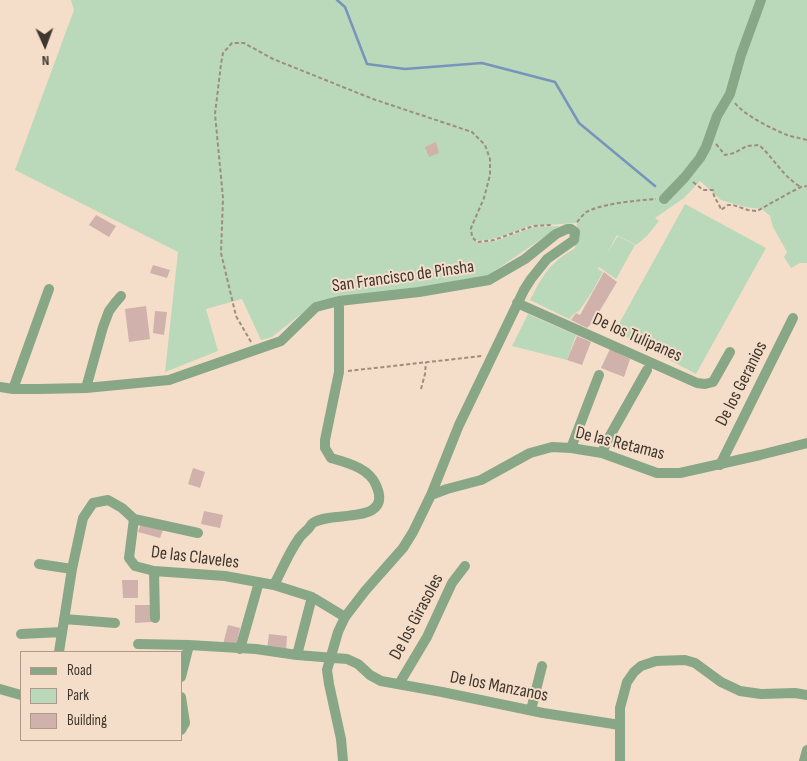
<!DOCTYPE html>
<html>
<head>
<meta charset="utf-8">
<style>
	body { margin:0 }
	#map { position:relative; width:807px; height:761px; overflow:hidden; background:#f5dec9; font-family:"Sofia Sans Condensed",sans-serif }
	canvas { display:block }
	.legend { position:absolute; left:20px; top:651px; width:162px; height:90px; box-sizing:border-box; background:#f5dec9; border:1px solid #ac9b8b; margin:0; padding:6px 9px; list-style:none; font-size:15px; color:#3f362e }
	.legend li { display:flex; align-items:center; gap:10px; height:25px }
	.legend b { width:25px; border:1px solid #ac9b8b }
	.north { position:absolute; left:20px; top:20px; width:50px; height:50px; -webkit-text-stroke:4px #f5dec9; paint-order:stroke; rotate:178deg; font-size:14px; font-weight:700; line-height:20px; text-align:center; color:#3f362e }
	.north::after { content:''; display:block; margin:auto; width:18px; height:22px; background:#3f362e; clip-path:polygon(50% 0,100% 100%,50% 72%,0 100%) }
</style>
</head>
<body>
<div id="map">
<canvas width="807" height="761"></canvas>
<ul class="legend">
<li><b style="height:6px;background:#87a787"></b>Road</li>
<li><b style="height:14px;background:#bad9ba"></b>Park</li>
<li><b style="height:14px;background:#d0b1ab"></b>Building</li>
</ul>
<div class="north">N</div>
</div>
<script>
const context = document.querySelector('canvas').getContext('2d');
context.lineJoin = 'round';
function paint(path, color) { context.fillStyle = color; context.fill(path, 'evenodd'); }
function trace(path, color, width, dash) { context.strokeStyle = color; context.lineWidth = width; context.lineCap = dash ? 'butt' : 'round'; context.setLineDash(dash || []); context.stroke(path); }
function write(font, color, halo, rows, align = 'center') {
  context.font = font + ' "Sofia Sans Condensed",sans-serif'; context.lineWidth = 4; context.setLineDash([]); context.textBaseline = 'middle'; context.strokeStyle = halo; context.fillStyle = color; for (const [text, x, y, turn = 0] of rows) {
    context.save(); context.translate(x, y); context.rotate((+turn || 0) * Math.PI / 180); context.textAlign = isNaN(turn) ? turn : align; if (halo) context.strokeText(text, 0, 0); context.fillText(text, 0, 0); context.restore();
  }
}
paint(new Path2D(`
	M71,0h736v263h-7l-9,5 -7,-11 3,-5 -14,-25 -3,-11 -8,-7 -17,-2 -24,-7 -21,-19 -16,17 -29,20 4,3 -12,15 -11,9 -19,-10 -10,18 11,-17 17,9 -19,34 -17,-12 -1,2 5,3 -11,20 -13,19 -4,2 -6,6 -39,-19c14,-27 19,-36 45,-52l2,-25 -44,3 -1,-1c-15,5 -45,20 -59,14l5,4 17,-2 39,-14 25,-1v1l-72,49 -173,28 -42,33 -11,3 -19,-41 -36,10 12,42 -53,21 13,-120 -163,-82 59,-160z
	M685,204l81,44 -70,126 -81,-43z
	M528,314l48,21 -9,25 -55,-14z`), '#bad9ba');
trace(new Path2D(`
	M337,0l8,7 22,57 38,5 77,-6 73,19 24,41 76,63`), '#7894bc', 2.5);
paint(new Path2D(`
	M436,142l3,11 -10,4 -4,-10z
	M96,215l20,11 -7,11 -20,-12z
	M153,265l17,5 -3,8 -17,-5z
	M604,272l13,10 -24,40 -6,6 -16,-8 5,-7 4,2z
	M146,306l4,33 -21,3 -4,-33z
	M155,311l12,1 -3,23 -11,-2z
	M577,336l14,6 -9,23 -15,-5z
	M610,349l20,10 -6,18 -23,-9z
	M193,468l12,4 -5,16 -12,-4z
	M204,511l19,4 -3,13 -19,-4z
	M141,523l22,7 -3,8 -22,-6z
	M122,580h16v18h-15z
	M135,605h16l1,17 -17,1z
	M228,625l12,3 -4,19 -13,-3z
	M269,634l18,2 -1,16 -19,-3z`), '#d0b1ab');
trace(new Path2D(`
	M735,103c9,12 37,26 52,32 6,2 13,3 20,5
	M716,144l9,11 9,-2 13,-7 12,-1c15,13 24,32 42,42
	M693,182l10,8h10c0,8 6,12 8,20l7,-5h5l15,5 9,1 34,-19 10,-5 6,-1
	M577,222c2,-2 5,-6 8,-9 12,-9 55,-13 71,-14
	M251,342l-15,-26 -15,-63 2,-55 -8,-84 6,-50 2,-11 9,-10h12l29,16 100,40 99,33 13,13 5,14v16l-6,23 -13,30 1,9 5,5 17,-2 39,-14 19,-1
	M348,371l134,-15
	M421,389l4,-15 1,-12`), '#9d8d7e', 2, [4, 2.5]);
trace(new Path2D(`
	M664,199l21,-22 15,-19 6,-11 11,-31 13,-22 11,-39 20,-55
	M517,303l180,80 8,1 8,-2 17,-30
	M0,387l13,2h25l48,-1 83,-8 112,-39 35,-34 23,-6 80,-9 70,-12 36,-21 31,-25 11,-5h4l4,3 -1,8 -27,19 -16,20 -7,11 -65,135 -28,70 -18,37 -10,16 -38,43 -20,26 -7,15 -11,38 2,14 12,55 2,22
	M86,388l17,-61 6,-16 6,-8 6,-7
	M13,389l36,-100
	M571,448l28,-73
	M602,453l5,-12 40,-71
	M720,465l73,-147
	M431,495l16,-6 34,-9 49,-27 22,-6 19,1 31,5 55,20h23l80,-18 47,-12
	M134,519l64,14
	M39,564l33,5
	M154,571l1,47
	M274,585c8,-15 14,-31 24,-45 2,-4 7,-8 10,-11 2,-2 3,-5 5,-6 18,-13 81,3 63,-38 -7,-17 -28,-22 -45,-27l-6,-10v-8l14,-68v-71
	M64,619l51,4
	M21,634l41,-2
	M138,644l51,1 67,4 41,6 50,4 11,5 12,11 11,6 61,11 101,21 77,12v-17l7,-26 7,-10 7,-6 15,-5 29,-1 10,3 26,19 19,9 21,3 34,-1 12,2
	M240,649l19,-67
	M59,652l13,-83 11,-51 10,-15 15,-3 14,8 12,11 -5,39 6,8 19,5 71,5 49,9 38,12 33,20
	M297,655l15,-58
	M181,677l8,-32
	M399,684l28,-47 25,-54 13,-17
	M0,689l21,6
	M181,697l4,26 -4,7
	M531,710l11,-44
	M620,725v36
	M804,761l3,-11`), '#87a787', 10);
write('18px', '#3f362e', '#f5dec9', [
	["San Francisco de Pinsha",403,277,-8],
	["De los Tulipanes",637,338,24],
	["De los Geranios",742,384,-63],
	["De las Retamas",620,444,14],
	["De las Claveles",195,558,7],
	["De los Girasoles",417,617,-62],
	["De los Manzanos",499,687,11]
]);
</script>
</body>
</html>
